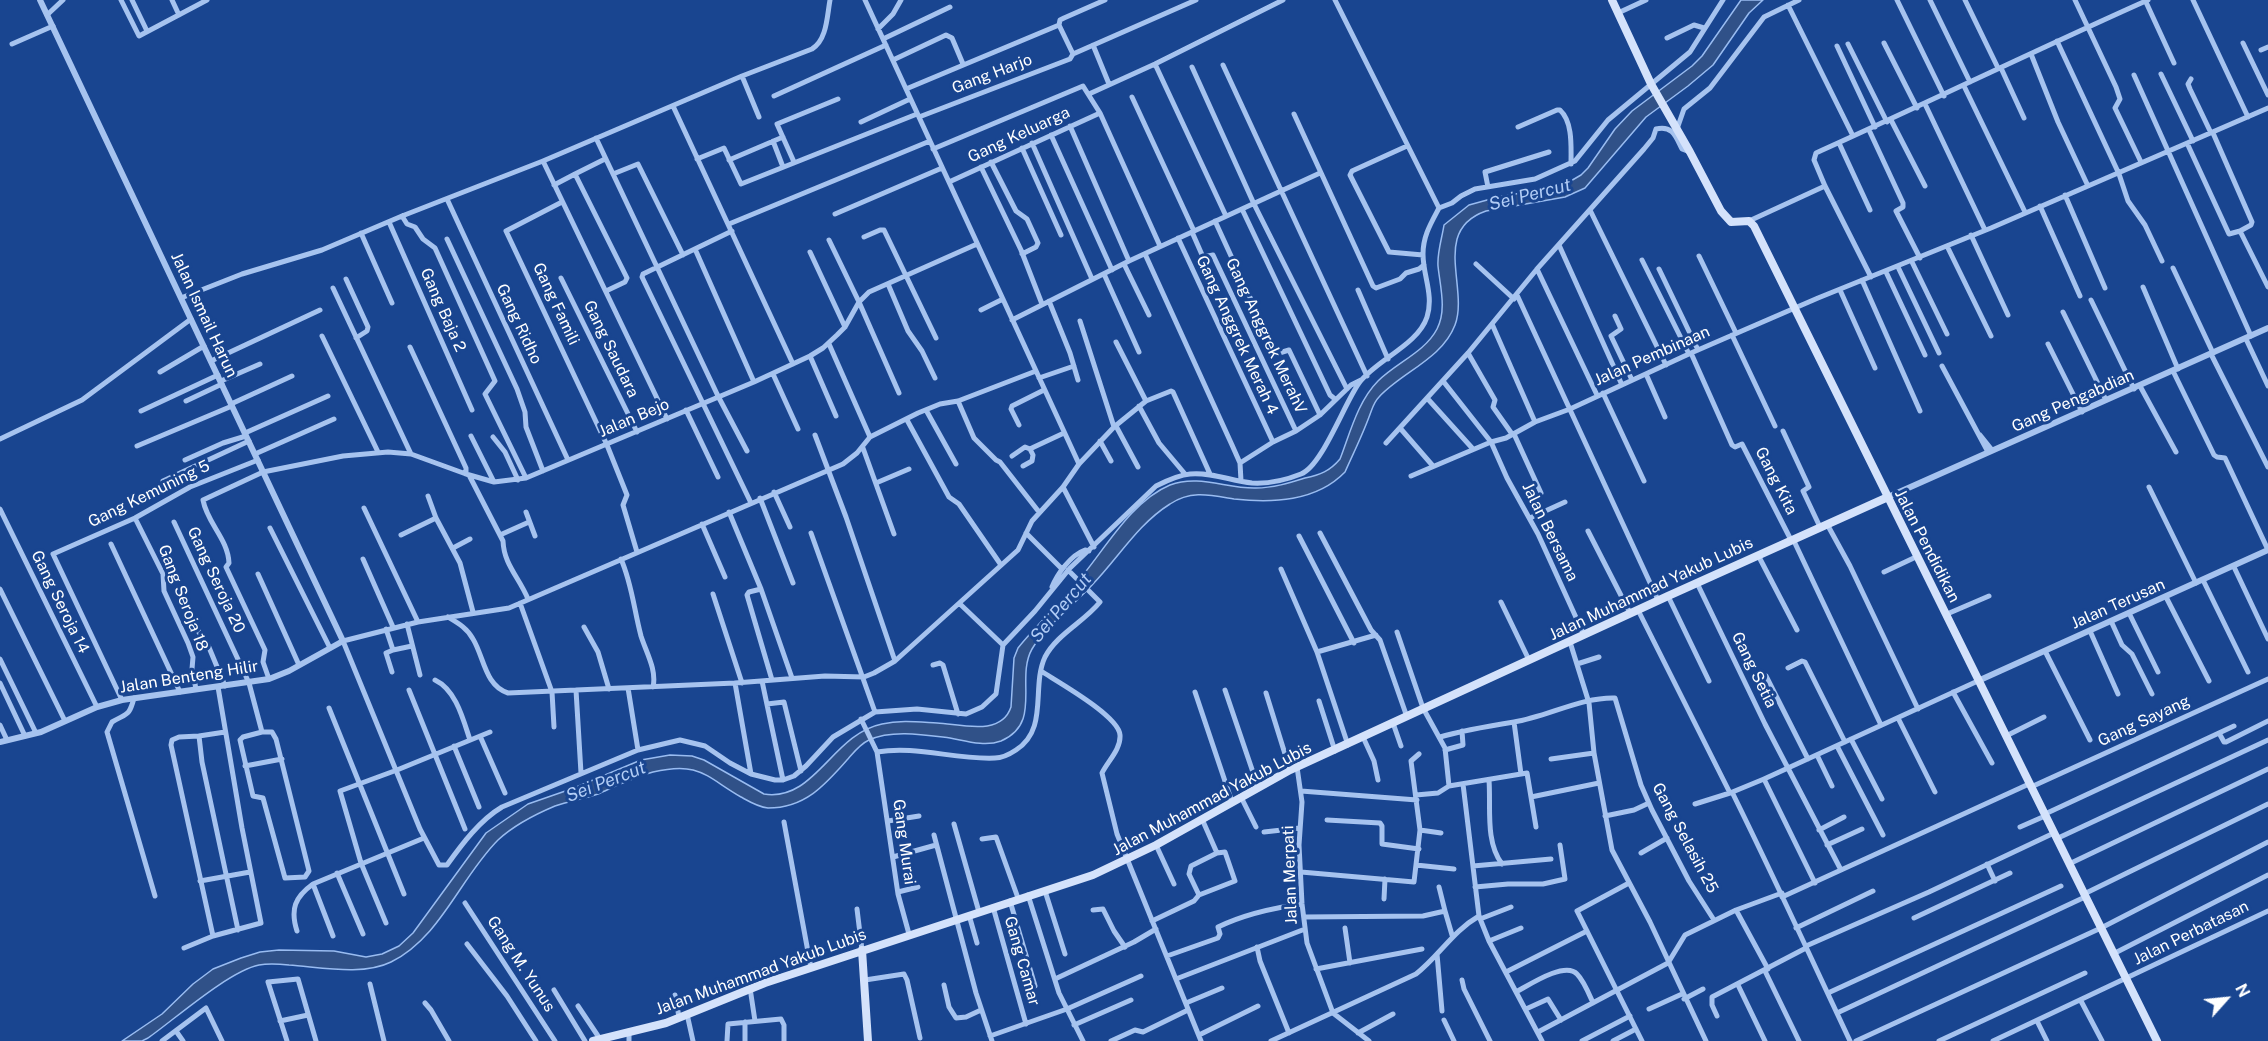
<!DOCTYPE html>
<html>
<head>
<meta charset="utf-8">
<style>
	body { margin:0 }
	#map { position:relative; width:2268px; height:1041px; overflow:hidden; background:#194590; font-family:"Public Sans",sans-serif }
	canvas { display:block }
	.north { position:absolute; left:2196px; top:969px; width:60px; height:60px; -webkit-text-stroke:4px #194590; paint-order:stroke; rotate:63deg; font-size:16px; font-weight:700; line-height:24px; text-align:center; color:#fff }
	.north::after { content:''; display:block; margin:auto; width:21px; height:27px; background:#fff; clip-path:polygon(50% 0,100% 100%,50% 72%,0 100%) }
</style>
</head>
<body>
<div id="map">
<canvas width="2268" height="1041"></canvas>
<div class="north">N</div>
</div>
<script>
const context = document.querySelector('canvas').getContext('2d');
context.lineJoin = 'round';
function paint(path, color) { context.fillStyle = color; context.fill(path, 'evenodd'); }
function trace(path, color, width, dash) { context.strokeStyle = color; context.lineWidth = width; context.lineCap = dash ? 'butt' : 'round'; context.setLineDash(dash || []); context.stroke(path); }
function write(font, color, halo, rows, align = 'center') {
  context.font = font + ' "Public Sans",sans-serif'; context.lineWidth = 6; context.setLineDash([]); context.textBaseline = 'middle'; context.strokeStyle = halo; context.fillStyle = color; for (const [text, x, y, turn = 0] of rows) {
    context.save(); context.translate(x, y); context.rotate((+turn || 0) * Math.PI / 180); context.textAlign = isNaN(turn) ? turn : align; if (halo) context.strokeText(text, 0, 0); context.fillText(text, 0, 0); context.restore();
  }
}
const water = new Path2D(`
	M1741,0h22l-14,13 -36,52 -25,21 -42,31 -61,71 -20,9 -79,14c-55,19 -17,77 -31,114 -13,34 -53,47 -76,72 -6,6 -7,13 -10,20 -7,19 -16,37 -24,55 -29,30 -73,31 -111,27 -24,-4 -43,-9 -64,5 -32,20 -51,53 -77,80 -17,19 -48,43 -61,65 -17,30 11,74 -31,92 -16,6 -35,0 -51,-3 -24,-3 -58,-9 -81,2 -9,4 -15,12 -22,20 -22,25 -42,48 -79,48 -10,-1 -18,-6 -27,-11 -36,-21 -42,-36 -88,-25 -19,5 -37,14 -55,22 -14,5 -29,7 -43,12 -19,8 -42,20 -57,34 -38,38 -57,97 -107,122 -28,14 -71,5 -102,3 -9,-1 -20,-2 -30,0 -30,6 -84,54 -111,73l-6,3h-20l40,-27 31,-30 20,-15 28,-11 19,-6 19,-2 55,1 32,6 16,-3 17,-8 14,-13 73,-100 42,-29 46,-16 67,-28 29,-5 22,1 12,4 60,34c51,8 68,-60 118,-70 18,-4 36,-2 55,-1 23,1 64,14 74,-16l3,-49 4,-10c17,-21 37,-40 55,-61 29,-32 56,-85 97,-102 29,-11 57,4 86,3 17,0 33,-5 49,-10 15,-3 25,-7 35,-19 10,-26 18,-58 38,-78 18,-18 47,-29 59,-52 10,-19 3,-43 1,-63 -1,-13 4,-28 6,-41l25,-20 29,-8 58,-10 13,-5 12,-7 7,-7 27,-39 17,-18 60,-45 10,-10z`);
paint(water, '#305188');
trace(water, '#99bcf1', 1.5);
trace(new Path2D(`
	M121,0l18,36 68,-36
	M132,0l15,31
	M172,0l7,15
	M865,0l214,464
	M1335,0l104,208 13,-5 9,-7 14,-7 60,-10 40,-18 33,-41 82,-68 33,-52
	M1897,0l47,96
	M1930,0l40,82
	M1965,0l33,68
	M2075,0l41,87 4,12 -5,9 26,54
	M2145,0l29,63
	M2193,0l55,117
	M1788,5l65,131
	M1618,13l28,-13
	M47,15l16,-15
	M1059,25l14,29
	M878,29l15,-15 8,-14
	M1667,38l27,-13 10,3
	M883,39l67,-32
	M2057,41l62,133 9,27 17,24 17,36
	M1884,43l33,65
	M2243,43l25,52
	M12,44l41,-18
	M1848,44l39,78
	M1093,45l16,39
	M1837,46l38,81
	M2261,50l7,-3
	M2031,54l27,68 30,64
	M893,60l53,-25 6,3 11,26
	M1155,64l71,152
	M1223,65l144,311
	M1192,67l62,137 93,185
	M2001,68l23,50
	M2161,74l32,67
	M2134,75l117,261
	M742,76l17,41
	M2191,79l-3,5 2,5 21,44
	M1964,86l61,126
	M906,89l153,-64 1,-5 4,-2 41,-18
	M1089,94l66,-30 128,-64
	M774,96l112,-51
	M1132,97l62,134
	M1925,104l60,126
	M673,106l120,258
	M1294,114l79,172 3,2 24,-9 6,-6 13,-4 5,-4
	M919,117l151,-58 3,-5 123,-54
	M1891,120l34,66
	M861,122l49,-23
	M1070,126l59,135
	M1518,127l39,-17h3c13,12 11,37 11,54
	M1677,129l7,-20 26,-21 54,-71 35,-17
	M1869,130l34,73v4l-7,4 24,47
	M2213,133l39,89 -1,3 -11,6 28,56
	M1051,135l61,135
	M596,138l122,258 29,55
	M773,141l10,26
	M1032,143l60,136
	M1839,143l31,67
	M2187,143l42,91 11,-3
	M1407,146l-55,25 -2,4 39,77 34,3
	M1022,148l39,87
	M933,149l150,-63 17,27 60,133
	M605,159l-30,15 52,104 -2,4 -19,9
	M697,159l27,-11 17,36 176,-70
	M729,160l54,-23
	M543,161l124,258
	M794,162l-17,-38 61,-25
	M991,162l25,49 11,8 11,24 -2,4 -14,7
	M981,167l40,83 21,54
	M613,174l25,-10 45,91
	M949,182l151,-69
	M554,185l21,-11
	M1488,187l-3,-15 64,-20
	M2065,195l40,93
	M447,199l121,261
	M562,202l-56,29 101,214 20,50 -4,10 14,47
	M2040,206l40,90
	M1242,209l88,186 5,4
	M1590,210l76,155
	M835,214l107,-46
	M402,216l5,8 8,3 8,12 12,9 60,133 -10,13 41,84
	M1215,221l61,133 13,-4 31,65
	M1749,221l76,-35
	M389,222l83,188
	M729,224l201,-83
	M732,231l-89,43 -1,3 109,226
	M1192,232l11,25 10,-2 83,176
	M361,233l31,70
	M1971,235l37,80
	M864,237l16,-7h4l52,108
	M1178,238l95,204
	M447,239l70,150 8,23 1,15 17,44
	M829,240l30,62 40,91
	M1559,245l63,140
	M1947,246l44,90
	M695,249l59,133
	M810,252l35,75
	M1145,254l87,191 8,18 1,18
	M1699,256l37,77
	M1642,260l47,94
	M1912,262l35,72
	M1124,264l25,51
	M1476,264l38,35
	M1898,267l41,86
	M2173,268l40,85
	M1537,269l60,126
	M1659,269l39,81
	M1886,272l39,83
	M1104,274l35,78
	M1871,277l-46,-91 -11,-26 2,-7c111,-50 220,-103 332,-153
	M561,278l76,154
	M346,279l22,48 -1,4 -11,7
	M1862,280l58,131
	M888,284l20,47 14,20 13,27
	M2143,287l35,82
	M333,288l78,166
	M1358,290l30,69
	M1840,290l35,78
	M1517,295l141,305
	M181,298l61,-24 80,-24 80,-34 141,-55 199,-85 70,-27c15,-9 15,-33 18,-49
	M2091,300l43,89
	M1049,301l21,52 8,27
	M981,310l22,-11
	M2063,312l43,88
	M1615,316l6,13 -10,7 21,44
	M1012,320l117,-59 191,-88
	M1080,321l34,106
	M1492,324l43,98
	M1732,335l43,91
	M322,336l56,116
	M2246,339l22,47
	M1116,342l30,59
	M829,344l41,93
	M2048,344l34,68
	M410,347l56,121v6
	M1468,353l27,47 -2,7 19,27
	M1691,353l41,92 3,2 7,-3 49,96
	M2211,354l57,113
	M810,356l26,60
	M211,361l109,-51
	M1942,366l46,86
	M1036,371l-78,30 -18,3 -22,9 -48,24 -13,16 -14,11 -334,144 -91,14 -75,19 77,188 19,36h8c15,-21 33,-45 55,-58l136,-57 42,-10 25,6 25,17 21,11 24,6h8l11,-4 12,-10 27,-29 42,-25 42,-3 49,5 16,-7 14,-13 7,-49 32,-34 35,-43 86,-82c10,-5 22,-11 34,-12 22,-2 41,7 62,9 17,1 34,-3 49,-9 21,-8 43,-70 58,-91 17,-23 59,-38 68,-66 7,-22 -4,-41 -4,-63 0,-18 8,-31 16,-46
	M2173,371l41,84 3,2 8,1 43,92
	M160,372l44,-26
	M773,374l25,55
	M1646,374l19,43
	M1039,378l35,-12
	M221,381l39,-17
	M1443,381l48,61 16,36 31,56 46,101
	M2140,386l36,66
	M1603,393l41,88
	M1427,398l46,51
	M186,401l36,-17
	M958,401l16,37 22,22 4,2 39,50
	M231,404l61,-28
	M1139,406l20,37 26,31
	M686,410l32,67
	M926,410l30,54
	M141,411l77,-36
	M907,420l42,77 10,7 42,61
	M1019,425l-8,-16 1,-3 32,-16
	M1116,426l22,41
	M1400,428l33,38
	M1783,431l26,56 -6,4 17,36
	M245,433l83,-37
	M1514,434l27,59
	M815,435l31,82 49,144
	M1980,435l12,15
	M471,436l23,46
	M493,437l12,15 13,28
	M0,439l82,-39 109,-81
	M1100,441l11,20
	M1386,443l82,-90 69,-84 107,-120 9,-11 3,-9c17,-4 20,8 26,20l8,3
	M137,446l95,-40
	M863,448l31,86
	M255,454l79,-35
	M1012,456l13,-9 5,2
	M185,460l38,-17 23,-7
	M1240,463l33,-21 23,-11 24,-16 31,-30 10,-5
	M1023,466l9,-5 1,-6 -3,-6 4,-2 30,-14
	M469,475l34,66c1,24 16,36 25,58
	M1411,476l80,-34 15,-4 29,-16 35,-13 121,-56 127,-55 173,-70 277,-120
	M163,481l86,-40
	M876,483l33,-14
	M1063,487l31,60
	M2149,487l47,96
	M774,492l16,35
	M428,496l8,22 24,45 13,49
	M760,498l33,85
	M364,508l54,114
	M0,509l97,198
	M526,512l9,24
	M729,512l32,77 31,89
	M135,518l28,56 1,17 24,52 5,14 -1,12 4,20
	M1530,518l35,-16
	M174,522l75,161 13,49 -19,5 -3,3 13,56 10,2 22,80 20,-1 4,-6 -33,-132 -4,-7h-10
	M702,524l23,53
	M1827,524l23,42 68,143
	M270,528l60,120
	M1588,531l42,82
	M811,533l64,179
	M1026,533l36,36
	M1320,533l51,97 9,10 27,77
	M401,535l35,-17
	M500,535l29,-13
	M1299,536l55,107
	M1793,539l88,186
	M111,544l69,148
	M453,548l17,-9
	M1758,555l39,75
	M363,559l30,68
	M621,559c11,25 13,51 20,77 5,16 16,34 12,51
	M2234,567l34,72
	M1281,569l36,83 31,93
	M1884,572l34,-16
	M258,574l41,91
	M2203,580l45,92
	M1697,583l68,141 76,146
	M1052,587c5,-13 19,-32 33,-37l4,1
	M0,589l65,132
	M761,589l-12,3 -2,3 25,85
	M713,594l29,89
	M1668,596l41,85
	M2166,597l43,84
	M183,598l19,41 6,6 17,41
	M1501,602l28,58
	M520,603l32,89 2,35
	M960,604l43,41
	M1638,610l92,183
	M2129,613l29,59
	M1947,614l42,-18
	M448,617c10,6 19,11 25,22 11,18 12,47 35,54l227,-10 90,-7 39,1 10,-4 21,-12 123,-111 14,-29 31,-34 16,-23 35,-37 32,-26 25,-10 2,1 37,82
	M2111,621l11,24 10,9 20,40
	M407,624l13,51
	M584,627l14,25 11,37
	M386,629l7,21 -7,3 6,19
	M2090,631l28,63
	M1397,632l26,76 22,40 4,38
	M1570,642l19,61 5,50 18,97 38,72 56,119
	M393,650l19,-4
	M2045,651l45,89
	M1317,652l59,-17
	M0,659l36,74
	M1577,664l22,-7
	M933,665l7,-2 3,2 15,49
	M1788,668l14,-7 3,1 40,80
	M1041,671c17,11 78,45 79,64 1,14 -12,26 -18,38l15,61 84,207
	M1766,676l42,83
	M269,679l-6,-17 2,-12 -39,-83 3,-4c-1,-24 -22,-40 -26,-63l60,-28 80,-16 45,-4 23,2 55,20 28,8 32,-4 228,-96 56,-26 13,-8 14,-13 8,-8 14,-25 10,-10 108,-48
	M435,680c21,10 28,39 35,60
	M762,681l21,99
	M0,683l25,53
	M735,683l16,91
	M628,688l10,62
	M409,690l56,139
	M576,690l5,83
	M1225,690l33,97
	M1195,692l37,110
	M1953,692l39,71
	M1266,693l24,77
	M134,698c-5,19 -7,15 -22,24l-5,10 48,164
	M122,700l-69,-146 82,-36 55,-31 68,-27
	M1319,701l16,50
	M767,704l17,-2 17,69
	M329,708l75,186
	M1898,718l37,74
	M861,719l16,33 21,142 11,40
	M1514,722l7,52
	M1393,723l8,23
	M0,725l7,15
	M225,732l-26,4 3,26 36,168
	M2219,733l5,9h2l42,-21
	M199,736l-20,1 -7,3 -1,5 42,191
	M480,736l25,57
	M2006,736l38,-19
	M1363,737l11,24 4,19
	M1440,737c24,-7 49,-11 74,-15 33,-5 67,-25 101,-24l26,87 11,25 37,71 25,39
	M1851,739l31,60
	M454,746l25,61
	M1837,746l46,89
	M1445,750l18,-5 -1,-14
	M877,752c39,-7 78,8 118,6 8,0 15,-4 21,-8 33,-21 15,-63 29,-93 12,-23 39,-35 55,-55l-32,-32
	M1817,755l15,31
	M1551,759l43,-6
	M245,766l37,-7
	M1297,767l5,35 -3,43 3,59 5,39 26,70 36,28
	M1764,779l51,104
	M1489,780c2,27 -4,62 13,84
	M1463,784l16,132
	M2031,787l237,-108
	M1301,791l116,9
	M1732,792c41,83 79,166 118,249
	M1416,795l22,-2 11,-7 78,-13 9,54
	M1241,797l15,30
	M1531,797l68,-14
	M1695,804l35,-11 34,-14 216,-99
	M2045,814l189,-88
	M1605,816l29,-6 15,-7
	M1327,820l53,3 2,3v18l37,5
	M888,821l31,-5
	M784,822l27,146
	M954,824l25,88
	M2020,827l25,-11
	M1420,830l21,3
	M1819,830l25,-13
	M1264,832l36,-4
	M934,835l42,158 16,48
	M982,839l14,-2 22,61
	M2056,839l212,-99
	M1156,845l18,39
	M1827,845l35,-16
	M1641,853l26,-15
	M893,857l43,-12
	M1987,864l8,17
	M2069,864l199,-95
	M1416,865l38,4
	M1473,866l78,-7
	M1301,872l113,10 6,-52 -9,-69 8,-7
	M337,873l26,61
	M200,881l50,-9
	M1629,883l-52,28 65,130
	M313,884l20,52
	M1439,887l6,24
	M1475,887l33,-3h35l22,-5 -5,-34
	M1045,891l20,63
	M898,892l20,-5
	M2084,894l184,-90
	M1028,895l31,98 24,48
	M1199,895l-10,-21 2,-8 26,-13
	M1782,897l247,-113
	M1384,899l1,-20
	M1010,901l25,85
	M465,903l90,138
	M993,907l33,117
	M857,909l5,41
	M1093,910l10,-1 11,22 11,16
	M1736,910l32,59
	M969,915l8,28
	M1304,917l119,-1 22,-5 7,24
	M1914,918l96,-45
	M1480,919l31,-12
	M1152,921l42,-20 5,-6 36,-14 -10,-29 -8,1 -15,-34
	M386,923l-25,-60 -21,-72 57,-21 93,-38
	M1345,928l5,35
	M1796,928l77,-37
	M297,931c-7,-22 -2,-34 16,-47l111,-46
	M1489,941l32,-13
	M467,944l40,52 29,45
	M1806,946l123,-54 125,-59
	M1257,947l3,14 29,72
	M184,948l29,-12 48,-13 -19,-95 -24,-141
	M1437,954l5,57
	M2113,954l155,-79
	M1167,956l51,-18 2,-4 -2,-7c27,-13 54,-19 84,-23
	M1316,969l106,-20
	M1765,971l34,70
	M1506,972l81,-41
	M1055,979l79,-37 22,-13
	M1176,979l129,-50
	M865,980l39,-6 3,6 13,58
	M1462,980l2,9 26,52
	M370,984l14,57
	M944,985l5,22 7,11 10,-1 15,-7
	M1738,985l27,56
	M750,988l5,33
	M554,990l31,51
	M1516,992c13,-7 49,-31 61,-18 7,7 12,20 16,29
	M1828,993l233,-107
	M675,995l4,22
	M1684,999l19,-10
	M2081,1001l21,40
	M425,1003l6,7 18,31
	M1186,1003l36,-15
	M578,1006l22,33
	M1526,1009l22,-10 13,21
	M1649,1009l33,-15
	M1837,1013l248,-116
	M687,1014l6,27
	M1717,1016l-5,-11v-8l94,-49
	M1444,1020l10,21
	M280,1021l28,-6
	M2037,1021l10,20
	M745,1022v19
	M1074,1025l57,-25
	M176,1031l7,10
	M629,1031v10
	M1538,1032l130,-69 17,-28 51,-25 46,-17
	M1358,1033l35,-19
	M1199,1035l59,-29
	M990,1036l77,-27 74,-33
	M162,1041l44,-33 16,33
	M287,1041l-19,-59 30,-3 18,62
	M727,1041l1,-17 53,-5 3,6v16
	M1111,1041l24,-11 8,2 45,-22
	M1271,1041l145,-67c23,-18 37,-43 63,-58l10,25 53,100
	M1582,1041l48,-25
	M1613,1041l23,-12
	M1856,1041l245,-113 167,-86
	M1939,1041l146,-68
	M1993,1041l275,-130`), '#a6c3ef', 5);
trace(new Path2D(`
	M1888,497l380,-169
	M1980,680l288,-130
	M0,742l41,-10 56,-25 25,-7 147,-21 20,-8 54,-30 -303,-641`), '#a6c3ef', 6);
trace(new Path2D(`
	M1612,0l39,84 39,68 31,59 10,11 18,-1 5,5 403,815
	M862,950l6,91
	M593,1041l73,-18 99,-40 328,-108 63,-30 134,-75 378,-174 220,-99`), '#d4e2fb', 8);
write('16px', '#fff', '#194590', [
	["Gang Harjo",992,74,-21],
	["Gang Keluarga",1019,135,-25],
	["Gang Famili",556,304,65],
	["Gang Baja 2",443,310,66],
	["Jalan Ismail Harun",204,315,65],
	["Gang Ridho",519,324,65],
	["Gang Anggrek Merah 4",1237,335,65],
	["Gang Anggrek MerahV",1266,336,65],
	["Gang Saudara",611,349,64],
	["Jalan Pembinaan",1652,356,-24],
	["Gang Pengabdian",2073,401,-24],
	["Jalan Bejo",634,418,-23],
	["Gang Kita",1776,481,63],
	["Gang Kemuning 5",149,494,-26],
	["Jalan Bersama",1550,532,64],
	["Jalan Pendidikan",1927,546,63],
	["Gang Seroja 20",216,580,65],
	["Jalan Muhammad Yakub Lubis",1651,589,-25],
	["Gang Seroja 18",183,598,69],
	["Gang Seroja 14",60,602,64],
	["Jalan Terusan",2118,604,-24],
	["Gang Setia",1754,670,64],
	["Jalan Benteng Hilir",189,677,-9],
	["Gang Sayang",2144,721,-25],
	["Jalan Muhammad Yakub Lubis",1212,799,-28],
	["Gang Selasih 25",1685,838,62],
	["Gang Murai",904,842,82],
	["Jalan Merpati",1290,875,-92],
	["Jalan Perbatasan",2191,933,-26],
	["Gang Camar",1022,961,74],
	["Gang M. Yunus",521,964,57],
	["Jalan Muhammad Yakub Lubis",761,972,-20]
]);
write('italic 18px', '#b2cdf6', '#194590', [
	["Sei Percut",1530,195,-14],
	["Sei Percut",1061,608,-50],
	["Sei Percut",606,782,-21]
]);
</script>
</body>
</html>
